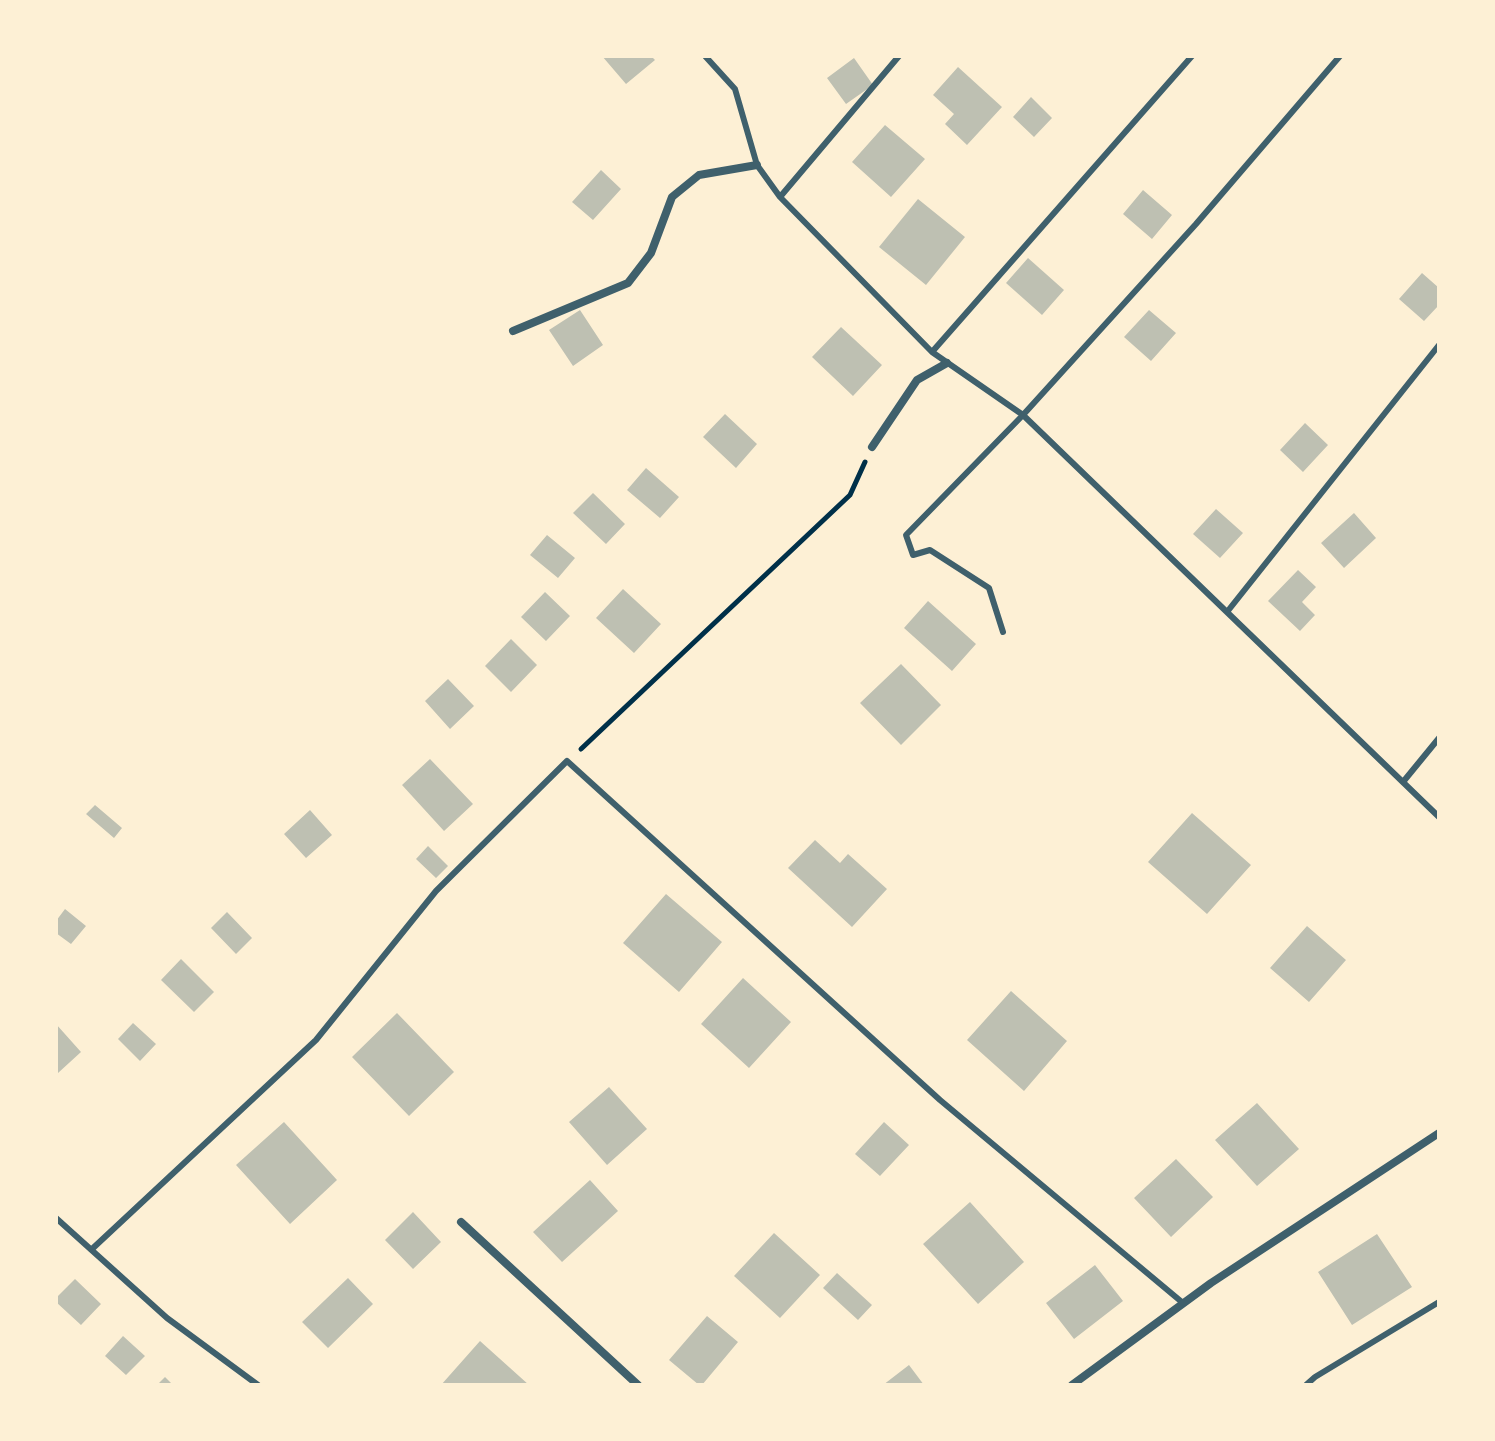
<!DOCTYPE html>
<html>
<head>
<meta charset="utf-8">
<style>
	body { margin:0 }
	#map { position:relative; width:1495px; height:1441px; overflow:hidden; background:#fdf0d5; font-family:Montserrat,sans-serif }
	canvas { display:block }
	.frame { position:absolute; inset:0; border:58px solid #fdf0d5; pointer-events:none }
</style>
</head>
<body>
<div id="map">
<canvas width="1495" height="1441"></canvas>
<div class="frame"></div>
</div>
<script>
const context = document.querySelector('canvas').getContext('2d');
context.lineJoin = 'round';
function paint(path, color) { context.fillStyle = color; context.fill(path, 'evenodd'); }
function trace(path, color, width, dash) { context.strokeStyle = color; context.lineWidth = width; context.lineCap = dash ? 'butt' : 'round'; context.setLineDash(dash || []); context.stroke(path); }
paint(new Path2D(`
	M602,56h49l4,4 -29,24z
	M854,58l19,27 -27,19 -19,-26z
	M958,67l44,40 -35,38 -22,-21 9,-10 -21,-19z
	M1031,97l21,21 -18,19 -21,-20z
	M885,125l40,34 -34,38 -39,-35z
	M601,170l20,19 -28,31 -21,-18z
	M1143,190l29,25 -20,24 -29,-25z
	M918,199l47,38 -39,48 -47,-38z
	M1028,258l36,32 -22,25 -36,-32z
	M1422,273l17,15v17l-15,16 -25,-22z
	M580,310l23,35 -30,21 -24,-36z
	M1149,310l27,23 -25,28 -27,-24z
	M841,327l41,38 -29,31 -41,-39z
	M725,414l32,30 -21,24 -33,-31z
	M1305,423l23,22 -25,27 -23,-22z
	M646,468l33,29 -19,21 -33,-28z
	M593,493l32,31 -19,20 -33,-31z
	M1216,509l27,24 -23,25 -27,-24z
	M1354,513l22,25 -32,30 -23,-25z
	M547,535l28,23 -17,20 -28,-23z
	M1298,570l18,17 -14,15 13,13 -15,16 -32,-30z
	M623,589l38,35 -27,29 -38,-35z
	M545,592l25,24 -24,25 -25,-24z
	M928,601l48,43 -24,27 -48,-43z
	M511,639l26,26 -26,27 -26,-26z
	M901,664l40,41 -40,40 -41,-42z
	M448,679l26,27 -24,23 -25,-28z
	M430,759l43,45 -29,27 -42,-46z
	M95,805l27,23 -8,10 -28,-24z
	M310,810l22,25 -26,23 -22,-24z
	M1192,813l59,52 -44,49 -59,-52z
	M815,840l25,23 8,-9 39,35 -35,38 -64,-59z
	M428,846l20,20 -12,12 -20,-19z
	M666,894l56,48 -43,50 -56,-49z
	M65,909l21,17 -15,18 -15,-11v-12z
	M227,912l25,26 -16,16 -25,-26z
	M1307,926l39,34 -37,42 -39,-34z
	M181,959l33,33 -20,20 -33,-32z
	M743,978l48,44 -42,46 -48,-44z
	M1011,991l56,50 -43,50 -57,-51z
	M397,1013l57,59 -45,44 -57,-59z
	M133,1023l23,21 -16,17 -22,-22z
	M56,1024l25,28 -23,21 -2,-1z
	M609,1087l38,42 -40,36 -38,-43z
	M1257,1103l42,46 -42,37 -42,-46z
	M284,1122l53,58 -47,44 -54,-59z
	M884,1122l25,23 -29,31 -25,-22z
	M1176,1159l37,38 -42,40 -37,-39z
	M590,1180l28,31 -56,51 -29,-30z
	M970,1202l54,60 -46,42 -55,-60z
	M413,1212l28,30 -28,27 -28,-29z
	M774,1233l46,42 -40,43 -46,-42z
	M1377,1234l35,53 -60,38 -34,-53z
	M1095,1265l28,36 -49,38 -28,-36z
	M837,1273l35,32 -14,15 -35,-32z
	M348,1278l25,26 -45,44 -26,-26z
	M75,1279l26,25 -20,21 -25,-23v-4z
	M707,1316l31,26 -36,43h-3l-30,-25z
	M123,1336l22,20 -19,19 -21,-19z
	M480,1341l49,44h-88z
	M909,1365l15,20h-41z
	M165,1377l8,8h-16z`), '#bec0b2');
trace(new Path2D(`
	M581,749l269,-254 15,-33`), '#003049', 5);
trace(new Path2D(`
	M705,56l30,33 22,76 23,32 152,155 91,63 416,402
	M780,197l119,-141
	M932,352l260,-296
	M1227,612l212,-267
	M1003,632l-14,-44 -59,-38 -17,5 -7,-20 117,-120 173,-191 144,-168
	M1403,782l36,-44
	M56,1218l111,100 91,67
	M92,1249l224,-209 120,-149 131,-130 373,339 243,203
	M1306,1385l9,-8 124,-75`), '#3f606c', 6);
trace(new Path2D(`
	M513,331l115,-48 23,-30 21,-56 27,-22 58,-10
	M872,447l45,-67 30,-17
	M461,1222l177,163
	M1072,1385l139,-102 228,-150`), '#3f606c', 8);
</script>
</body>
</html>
